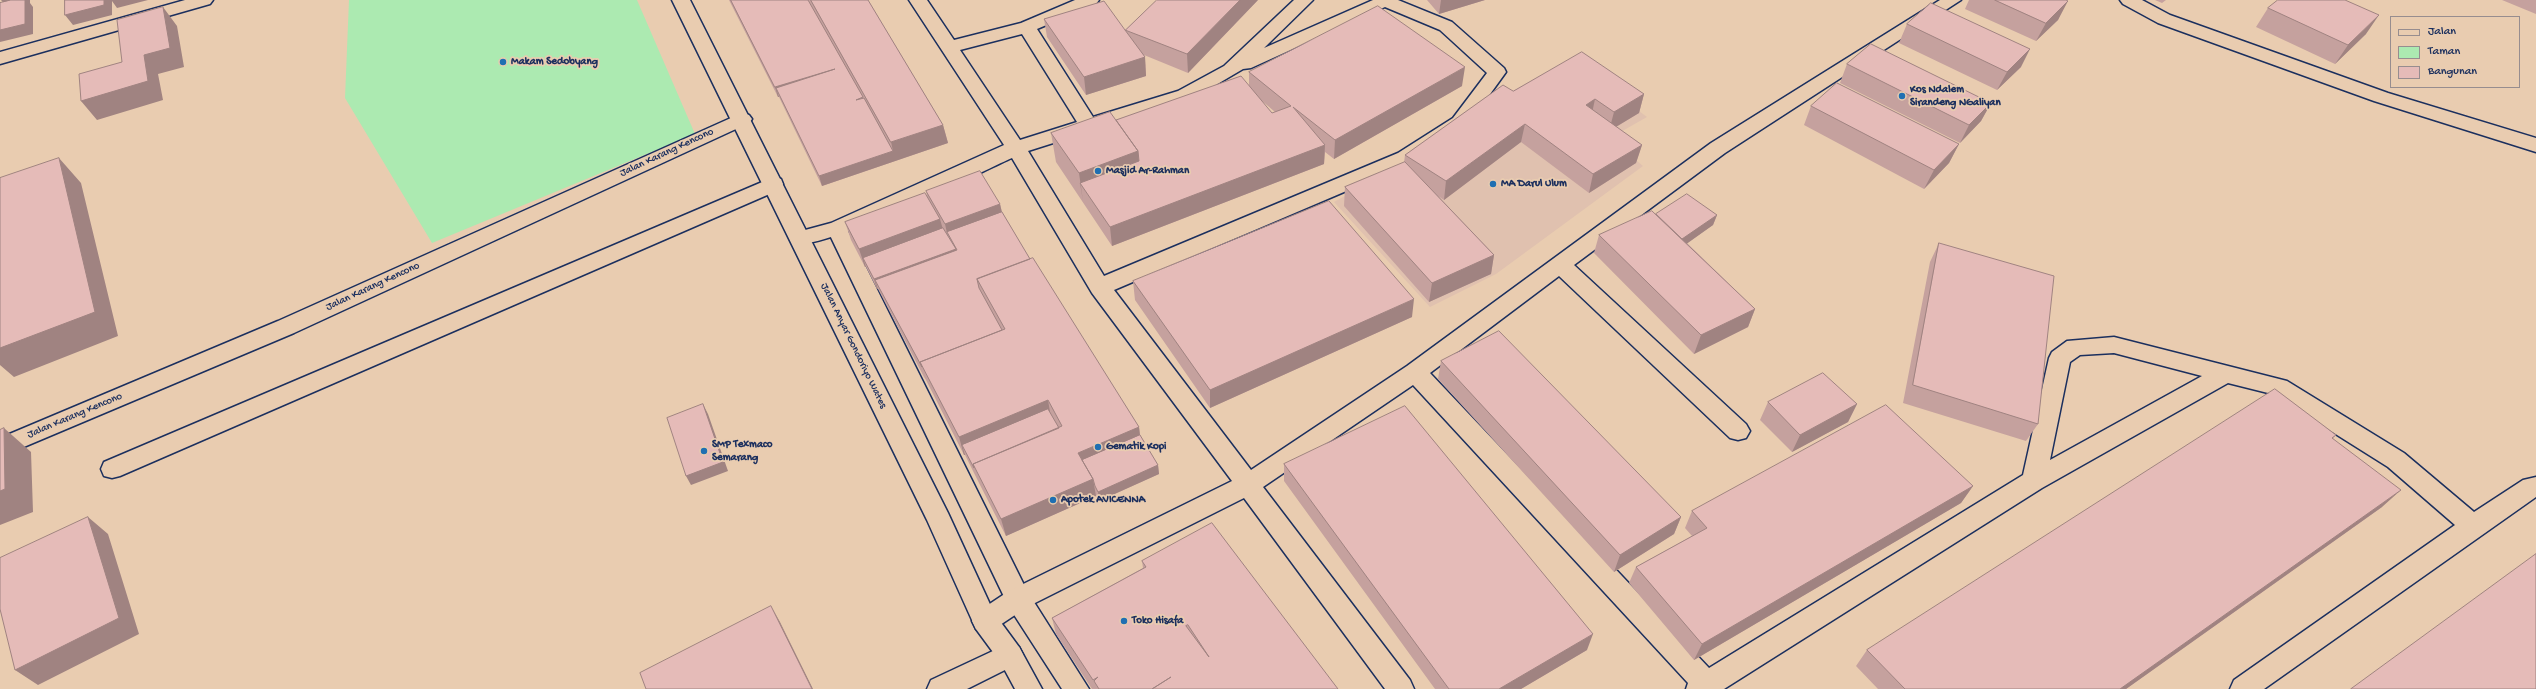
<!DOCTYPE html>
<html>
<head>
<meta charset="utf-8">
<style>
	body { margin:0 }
	#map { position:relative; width:2536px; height:689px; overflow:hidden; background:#e9ccb0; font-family:"Gochi Hand",sans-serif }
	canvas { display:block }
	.legend { position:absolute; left:2390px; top:16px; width:130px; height:72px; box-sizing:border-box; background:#e9ccb0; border:1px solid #978d8f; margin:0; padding:5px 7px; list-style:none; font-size:12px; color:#1b2f5e }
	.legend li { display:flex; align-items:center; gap:8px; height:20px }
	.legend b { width:20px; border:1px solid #978d8f }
</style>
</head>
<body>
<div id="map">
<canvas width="2536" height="689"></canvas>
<ul class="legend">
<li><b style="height:5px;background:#e9ccb0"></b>Jalan</li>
<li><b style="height:11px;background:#aceab1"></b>Taman</li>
<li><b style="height:11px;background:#e5bbb8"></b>Bangunan</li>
</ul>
</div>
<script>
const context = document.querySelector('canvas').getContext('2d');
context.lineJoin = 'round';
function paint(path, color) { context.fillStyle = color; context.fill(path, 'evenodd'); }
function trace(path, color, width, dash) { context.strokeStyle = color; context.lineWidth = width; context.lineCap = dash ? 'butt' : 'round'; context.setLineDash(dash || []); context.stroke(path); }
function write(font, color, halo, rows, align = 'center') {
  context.font = font + ' "Gochi Hand",sans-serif'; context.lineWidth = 3.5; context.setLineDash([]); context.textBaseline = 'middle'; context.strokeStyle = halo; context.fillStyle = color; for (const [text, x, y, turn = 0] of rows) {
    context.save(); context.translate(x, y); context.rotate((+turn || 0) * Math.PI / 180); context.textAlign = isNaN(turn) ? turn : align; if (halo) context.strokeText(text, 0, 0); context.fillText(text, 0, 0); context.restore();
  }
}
paint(new Path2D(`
	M1575,63l72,54 -37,21 33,28 -147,108 -66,33 -96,-105 105,-58 57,-46z`), '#e0c1af');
paint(new Path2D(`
	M349,0h288l58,134 -263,109 -87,-145z`), '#aceab1');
const service = new Path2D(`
	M774,177l7,2 2,5 -2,5 -661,287 -8,2 -8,-2 -3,-7 3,-7z
	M837,222l7,2 3,5 180,362 62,98h-27l-53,-82 -182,-378 3,-5z`);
const minor = new Path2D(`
	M185,0h28l-3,4 -210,60v-12z
	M909,0h18l27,40 67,-17 54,-23h24l-3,4 -59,25 56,88 85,-26 46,-25 70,-66h19l-49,48 109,-48h25l54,22 52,46 2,4 -39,54 -55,37 -298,127 137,180 156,-104 304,-223 229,-143h21l-236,153 -151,112 172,159 4,7 -4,7 -8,2 -8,-2 -171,-162 -129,97 279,295 314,-193 26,-117 3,-6 15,-11 47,-4 173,44 117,72 70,59 49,-32 13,-3v20l-272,192h-34l4,-9 221,-155 -67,-58 -116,-73 -44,-11 -186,105 -318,201h-38l2,-6 -275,-298 -150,102 147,193 4,9h-29l-141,-191 -217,109 -33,22 -9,3 -9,-3 -4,-8 4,-8 33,-22 223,-110 -140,-188 -80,-135c-36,16 -189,94 -218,85l-3,-5 3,-5 37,-10 173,-78zM1385,7l55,23 47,43 -34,45 -55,35 -294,123 -76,-125 164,-52 51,-30 8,-1zM1022,34l55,88 -57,18 -60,-90zM2114,353l88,23 -152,84 20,-98 10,-7z
	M2120,0h22l28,15 218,78 148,45v14l-162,-51 -216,-78 -35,-19z
	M742,113l7,2 3,4 -3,4 -455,210 -294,124v-19l278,-117z
	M1010,643l9,4 4,8 -4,8 -52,26h-40l4,-9z`);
const tertiary = new Path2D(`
	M672,0h18l258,513 46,100 25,34 23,42h-27l-14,-26 -25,-34 -49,-109z`);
trace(service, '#1b2f5e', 3);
trace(minor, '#1b2f5e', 3);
trace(tertiary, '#1b2f5e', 3);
paint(service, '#e9ccb0');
paint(minor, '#e9ccb0');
paint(tertiary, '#e9ccb0');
paint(new Path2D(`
	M729,0h139l75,125 5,18 -126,43 -43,-89h-1z
	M1258,0l-70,73 -44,-18 1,2 1,19 -60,19 -39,-58 -3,-18 81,11z
	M1427,0h58l-46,14z
	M1969,0h97l-8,20 -22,21 -71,-32z
	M2155,0h11l-4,3z
	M2502,0h34v14z
	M2268,8l98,26 -31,30 -79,-37z
	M1907,24l114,43 -24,23 -98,-47z
	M1847,64l144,39 -10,18 -21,22 -120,-60z
	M1249,72l213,14 -128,73 -9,-7 -1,12 -212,82 -56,-84 -5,-29 65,-13 133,-34zM1261,100l14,12 -3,1z
	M1513,91l131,3 -5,19 -23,14 26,18 -6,18 -47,30 -68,-51 -77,58 -6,-4 56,59 -3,19 -62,28 -85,-96 1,-19 59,-24 1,-8z
	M1811,106l148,38 -10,19 -25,26 -120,-64z
	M926,191l74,13 2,8 28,47 109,168 1,8 18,30 1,9 -60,27 -3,-5 -90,40 -28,-55 -13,-26h-1l-38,-75 -2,-3 -46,-88h-1l-11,-22h-1l-14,-27 -6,-18 82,-26z
	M1656,214l61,1 -4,10 -26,18 68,66 -7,18 -54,27 -100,-101 5,-18z
	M1939,243l99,181 -12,17 -123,-38 27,-141z
	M1133,281l279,36 -202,91 -75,-108z
	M1441,361l240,156 -7,17 -60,38 -176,-193z
	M1768,402l89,2 -9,18 -56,30 -32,-32z
	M2336,435l-3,3 49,69 -256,182h-248l-22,-23 11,-16z
	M1284,464l303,186 -66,39h-86l-151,-208z
	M1973,486l-12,17 -267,157 -65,-77 7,-16 56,-31 -7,-8 7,-17z
	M1142,561l196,128h-246l-36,-55 -4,-16 91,-50z`), '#c5a19e');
paint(new Path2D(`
	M1,0h29v3l3,4v27l-33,8v-12l8,-22z
	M104,0h44l-31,8 -5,-7v14l-39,10 -8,-10z
	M1240,0h18l-70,73 -1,-19z
	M1441,0h44l-46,14z
	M2068,1l-10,19 -22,21 10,-18z
	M163,7l14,19 7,41 -26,7 5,26 -66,20 -16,-19 63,-46z
	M2379,15l-13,19 -31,30 13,-19z
	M2030,49l-9,18 -24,23 10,-18z
	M1145,57l1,19 -60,19 -2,-18z
	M1465,67l-3,19 -128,73 1,-19z
	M835,69l-59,19 3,9h-1l-3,-10z
	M1644,94l-5,19 -30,18 5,-19z
	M1595,99l-4,19 -5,-13z
	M1991,103l-10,18 -21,22 9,-18z
	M1525,124l-4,18 -77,58 2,-19z
	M943,125l5,18 -126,43 -3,-10 74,-25 -2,-9z
	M1959,144l-10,19 -25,26 10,-19z
	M1325,145l-1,19 -212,82 -2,-19z
	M1642,145l-6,18 -47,30 4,-19z
	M1138,151l3,29 -61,3 3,18 -4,-28z
	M59,158l22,25 37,153 -104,41 -14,-12v-17z
	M1000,204l4,18 -57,10 2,10 -4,-18z
	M1717,215l-4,10 -35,25 3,-11z
	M940,219l5,18 -82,21 3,9h-1l-6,-18z
	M956,249l2,10 -83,21 3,9h-1l-3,-10z
	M1494,255l-3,19 -62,28 3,-19z
	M1414,299l-2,18 -202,91v-18z
	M1755,309l-7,18 -54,27 7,-19z
	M1048,400l3,18 -89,27 3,10h-1l-5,-18z
	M703,404l5,10 20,57 -37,14 -5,-9z
	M1857,404l-9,18 -56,30 8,-17z
	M1139,427l2,17 -56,25 -7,-16z
	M4,428l27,24 2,60 -33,13v-34z
	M1158,465l1,9 -60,27 -1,-9z
	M1093,479l3,17 -90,40 -5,-17z
	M1973,486l-12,17 -267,157 8,-16z
	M2401,490l-19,17 -256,182h-6z
	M88,517l20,17 31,100 -101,51 -23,-15z
	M1681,517l-7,17 -60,38 6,-17z
	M771,606l9,16 33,67h-1z
	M1593,634l-6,16 -66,39h-22z`), '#a08381');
const building = new Path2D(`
	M11,0h14v24l-25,6v-27z
	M65,0h39v5l-39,10z
	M731,0h77l55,97 -7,3 8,-2 29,53 -74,25 -43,-88 59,-19 -60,18z
	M811,0h57l75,125 -52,17z
	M1157,0h83l-53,54 -62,-24 20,27 -61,20 -40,-58 60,-18 21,29z
	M1995,0h71l2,1 -22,22z
	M2278,0h67l34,15 -31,30 -80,-37z
	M1931,3l99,46 -23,23 -100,-48z
	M1378,6l87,61 -130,73 -42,-33 32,38 -215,82 -30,-44 59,-22 -1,-10 -22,-31 125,-44 31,37 19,-7 -42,-34z
	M163,7l7,41 -26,7 4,26 -67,20 -2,-27 43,-12 -5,-42z
	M1871,44l120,59 -22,22 -122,-61z
	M1582,52l62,42 -30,18 -19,-13 -9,6 56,40 -49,29 -68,-50 -79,57 -41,-26 98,-70 10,6z
	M1837,83l122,61 -25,26 -123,-64z
	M1110,112l28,39 -59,22 -28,-40z
	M59,158l36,154 -95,36v-170z
	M1405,162l89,93 -62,28 -87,-96z
	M980,171l20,33 -55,20 -19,-33z
	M925,193l15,26 -81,30 -14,-27z
	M1687,194l30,21 -35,24 -26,-25z
	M1329,201l85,98 -204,91 -77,-109z
	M1652,211l103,98 -54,26 -102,-100z
	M1002,212l28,47 -53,20 2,9 23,42 -82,32 2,5 -47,-87 82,-30 -10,-18z
	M943,228l13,21 -82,30 -11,-21z
	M1939,243l115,33 -16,148 -125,-39z
	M1033,258l106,169 -61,26 15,26 -92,40 -28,-55 89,-38 -14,-26 -89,37 -39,-75 85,-33 -28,-50z
	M1499,331l182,186 -61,38 -179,-194z
	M1823,373l34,31 -57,31 -32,-33z
	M2275,389l61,46 -4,3 69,52 -281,199h-215l-38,-39z
	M703,404l20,58 -37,14 -19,-58z
	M1886,405l87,81 -271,158 -66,-77 71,-39 -15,-17z
	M1405,406l188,228 -94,55h-50l-165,-225z
	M1048,409l11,19 -86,36 1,4 -12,-23z
	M4,428l1,61 -5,2v-61z
	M1140,435l18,30 -60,27 -3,-6 -2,-7 -11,-19z
	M88,517l31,101 -104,52 -15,-61v-51z
	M1212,523l126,166h-186l19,-12 -19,12h-53l-5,-8 4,-4 -5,3 -41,-62 94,-51 -4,-6zM1188,625l21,32 -23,-31z
	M2536,554v135h-185z
	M771,606l41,83h-166l-6,-16z`);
paint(building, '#e5bbb8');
trace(building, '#a08381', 1);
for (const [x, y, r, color] of [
	[503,62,4,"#1f6fb2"],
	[1902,96,4,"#1f6fb2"],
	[1098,171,4,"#1f6fb2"],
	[1493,184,4,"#1f6fb2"],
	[1098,447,4,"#1f6fb2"],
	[704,451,4,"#1f6fb2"],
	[1053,500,4,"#1f6fb2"],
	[1124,621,4,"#1f6fb2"]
]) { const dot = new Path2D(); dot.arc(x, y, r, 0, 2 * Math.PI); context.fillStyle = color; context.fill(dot); trace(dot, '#e9ccb0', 1.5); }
write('bold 11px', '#1b2f5e', '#e9ccb0', [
	["Makam Sedobyang",511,62],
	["Kos Ndalem",1910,90],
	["Sirandeng NGaliyan",1910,103],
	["Masjid Ar-Rahman",1106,171],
	["MA Darul Ulum",1501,184],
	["SMP Texmaco",712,445],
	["Semarang",712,458],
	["Gematik Kopi",1106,447],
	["Apotek AVICENNA",1061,500],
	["Toko Hisafa",1132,621]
], 'left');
write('11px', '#1b2f5e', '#e9ccb0', [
	["Jalan Karang Kencono",667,153,-25],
	["Jalan Karang Kencono",373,287,-25],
	["Jalan Anyar Gondoriyo Wates",853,346,64],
	["Jalan Karang Kencono",75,416,-23]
]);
</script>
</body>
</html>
